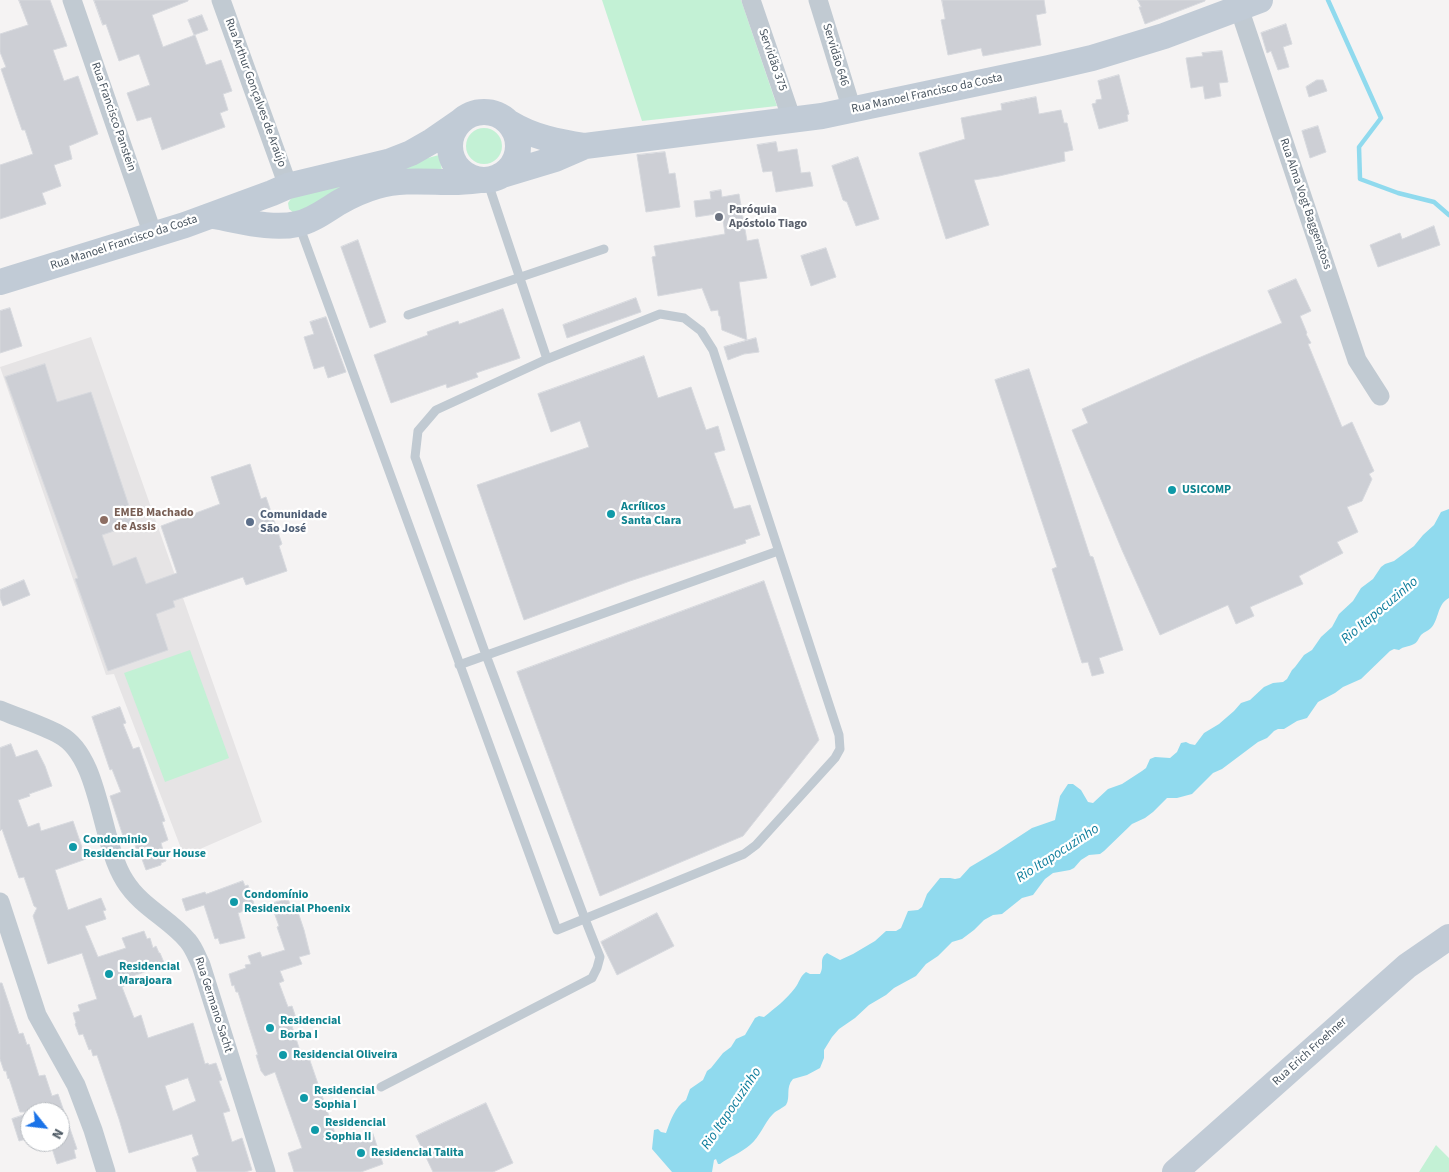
<!DOCTYPE html>
<html>
<head>
<meta charset="utf-8">
<style>
	body { margin:0 }
	#map { position:relative; width:1449px; height:1172px; overflow:hidden; background:#f5f3f3; font-family:"Source Sans 3",sans-serif }
	canvas { display:block }
	.north { position:absolute; left:20px; top:1102px; width:50px; height:50px; box-sizing:border-box; background:#fff; border:1px solid #b7bbc0; border-radius:50%; rotate:119deg; font-size:14px; font-weight:700; line-height:20px; text-align:center; color:#4a5661 }
	.north::after { content:''; display:block; margin:auto; width:18px; height:22px; background:#1a73e8; clip-path:polygon(50% 0,100% 100%,50% 72%,0 100%) }
</style>
</head>
<body>
<div id="map">
<canvas width="1449" height="1172"></canvas>
<div class="north">N</div>
</div>
<script>
const context = document.querySelector('canvas').getContext('2d');
context.lineJoin = 'round';
function paint(path, color) { context.fillStyle = color; context.fill(path, 'evenodd'); }
function trace(path, color, width, dash) { context.strokeStyle = color; context.lineWidth = width; context.lineCap = dash ? 'butt' : 'round'; context.setLineDash(dash || []); context.stroke(path); }
function write(font, color, halo, rows, align = 'center') {
  context.font = font + ' "Source Sans 3",sans-serif'; context.lineWidth = 4.5; context.setLineDash([]); context.textBaseline = 'middle'; context.strokeStyle = halo; context.fillStyle = color; for (const [text, x, y, turn = 0] of rows) {
    context.save(); context.translate(x, y); context.rotate((+turn || 0) * Math.PI / 180); context.textAlign = isNaN(turn) ? turn : align; if (halo) context.strokeText(text, 0, 0); context.fillText(text, 0, 0); context.restore();
  }
}
paint(new Path2D(`
	M91,337l171,485 -78,34 -70,-182 -8,1 -106,-308z`), '#e6e4e5');
paint(new Path2D(`
	M602,0h139l36,106 -135,15z
	M466 146a18 18 0 1 1 36 0a18 18 0 1 1-36 0Z
	M439,155l3,15 -147,44 -6,-5 -1,-6 6,-9z
	M190,650l39,108 -64,24 -41,-109z
	M1436,1145l13,13v14h-30z`), '#c3f1d5');
paint(new Path2D(`
	M1449,509v89c-12,6 -10,22 -18,30 -3,3 -7,4 -10,7 -3,4 -3,7 -7,9 -6,3 -10,2 -15,6l-5,-1 -4,2 -29,28 -18,8 -8,6 -17,9 -11,16 -10,3 -13,8h-6l-4,2 -7,7 -9,4 -36,27 -9,4 -21,21 -15,4h-10l-14,14 -8,6 -13,6 -28,27 -4,3 -11,1 -8,5 -7,8 -4,2 -17,3 -8,6 -12,16 -11,3 -20,16 -9,1 -9,5 -10,10 -12,9 -10,3 -14,14 -12,8 -10,12 -22,12 -8,7 -17,10 -14,13 -16,11 -7,8 -8,13v8l-4,10 -13,7 -14,4c-8,9 -2,18 -7,26 -3,3 -9,5 -13,9 -9,9 -13,23 -23,31 -9,8 -21,12 -30,19h-2l-2,-5 -2,1 -2,12h-40l-20,-23 2,-19 4,-1 3,3 5,1c4,-11 9,-27 20,-33l4,-11 13,-9 4,-9 4,-3 12,-15 8,-6 5,-8 9,-4 10,-17 4,-2 5,1c11,-9 22,-17 31,-29 4,-5 5,-12 11,-16l4,2h10c5,-8 -2,-15 7,-21l13,7 13,-6 22,-13 11,-10h10l5,-3 7,-17 10,-1 4,-3 5,-13 13,-16h10l5,1 5,-1 10,-11 27,-16 9,-6 26,-17 23,-8 5,-24 8,-12h5l8,6 7,12 5,1 15,-14 14,-5 20,-13 4,-3 4,-9 5,-2 15,1 7,-6 4,-9 5,-1 4,2 5,1 9,-12 15,-9 15,-13 7,-8 9,-3 14,-13 9,-4 10,-1 4,-3 5,-9 3,-3 9,-12 8,-5 9,-13 11,-10 7,-13 14,-13 8,-13 12,-9 8,-12 4,-3 9,-3 20,-15 9,-11 11,-10 7,-13z`), '#90daee');
trace(new Path2D(`
	M1328,0l53,118 -22,29 1,32 38,14 36,9 15,13`), '#90daee', 4.5);
const building = new Path2D(`
	M19,0h31l17,46 -14,4 11,31 14,-5 20,58 -29,12 3,13 -18,6 7,21 -19,7 4,11 -46,15v-54l33,-11 -8,-24h-3l-21,-61 5,-2 -6,-15v-18l28,-9z
	M94,0h94v1l-36,14 11,32 32,-12 11,30 15,-5 11,31 -9,3 5,16 -8,3 5,14 -63,23 -11,-33 -14,4 -10,-28 23,-8 -11,-31 -20,7 -13,-37 -3,1z
	M942,0h102l2,13 -10,2 5,30 -58,11 -2,-8 -33,7 -7,-35 4,-1z
	M1138,0h67v1l-60,23 -6,-17h2z
	M202,15l6,15 -14,5 -6,-15z
	M1286,24l6,20 -9,3 6,20 -11,3 -7,-19 -4,2 -6,-20z
	M1222,51l6,31 -9,1 2,13 -16,3 -2,-13 -12,2 -5,-30 17,-2 -1,-3z
	M1119,75l10,39 -2,1 1,6 -29,8 -7,-25 4,-1v-3l6,-1 -4,-18z
	M1317,80h6l4,11 -18,6 -3,-10z
	M1036,97l3,17 22,-4 3,13h3l6,27 -9,2 1,9 -66,15 -25,4 15,45 -43,14 -27,-86 46,-14 -4,-21 41,-8 -1,-6z
	M1318,126l8,26 -16,6 -8,-27z
	M776,142l2,10 19,-3 4,24 9,-1 3,14 -37,6 -4,-21 -9,1 -6,-27z
	M665,152l4,22 6,-1 5,34 -34,5 -9,-57z
	M858,157l21,62 -23,7 -9,-24 -4,-2 -11,-34z
	M721,190l1,7 17,-3 8,47 11,-2 9,39 -28,4 8,58 -25,-10 -2,-14h-1l-1,-6 -7,1 -9,-23 -44,8 -6,-39 4,-1 -2,-10 71,-12 -3,-21 -26,4 -2,-16 17,-2 -1,-7z
	M1434,226l6,19 -62,22 -8,-22 30,-12 2,6z
	M358,240l28,82 -16,6 -29,-81z
	M826,248l10,29 -25,9 -10,-30z
	M1296,279l15,32 -11,5 7,17 -1,1 5,9 -3,1 34,83 10,-5 22,49 -5,3 3,5 -10,22 -15,6 11,25 -21,10 6,11 -44,23 4,8 -53,23 4,9 -18,8 -8,-19 -68,30 -38,-85 -50,-120 16,-7 -6,-14 114,-50 86,-36 -14,-32z
	M636,298l5,14 -74,26 -4,-13z
	M10,308l12,38 -22,7v-42z
	M503,309l17,49 -44,15 2,4 -31,11 -1,-4 -55,19 -17,-48 54,-20 -1,-3 31,-11 1,3z
	M326,317l20,55 -18,6 -4,-12 -10,3 -10,-32 10,-3 -4,-12z
	M756,338l3,14 -15,2 -16,6 -4,-13z
	M644,356l14,42 33,-11 15,43 12,-4 7,24 -11,3 20,56 16,-4 10,30 -15,5 1,3 -116,38 -106,39 -47,-135 112,-38 -9,-26 -29,11 -13,-38z
	M45,364l12,38 34,-10 44,132 -33,11 11,31 23,-9 10,27 31,-11 -16,-47 59,-22 -9,-27 39,-13 11,35 5,-2 16,47 -3,2 8,25 -41,14 -3,-8 -70,24 2,6 -19,7 12,36 -60,21 -33,-92 3,-1 -73,-201z
	M1029,369l61,187 3,1 30,93 -24,8 5,15 -12,3 -4,-14 -6,1 -30,-94 5,-2 -62,-187z
	M24,580l6,15 -27,11 -3,-8v-8z
	M764,581l55,159 -76,96 -143,60 -83,-224z
	M120,707l6,16 -3,1 10,25 6,-2 26,74 -3,1 6,18 -7,3 5,18 -5,2v2l-15,5 -7,-19h-2l-6,-18 -8,3 -13,-40 11,-4 -9,-23 -2,1 -18,-53z
	M11,744l5,13 21,-7 8,16 7,20 -23,8 1,2 -12,4 10,27 11,-4 2,8 32,-10 13,38 -31,11 13,40 33,-12 5,12 -3,1 3,8 -21,7 13,31 28,-9 -4,-10 22,-7 3,8 3,-1 3,10 3,-2 3,7h1l5,12 -41,14 2,6 -4,2 12,31 7,-3 7,23 45,-15 12,41 3,-1 1,2 7,-2 6,17 -3,1 11,30 -7,2 9,29 10,-4 10,32 -7,2h-48l-5,-14 7,-3 -7,-21 -63,19 -10,-34 -22,-64 -4,1 -2,-7 -2,1 -6,-16 -4,1 -4,-11 1,-1 -3,-10 7,-2 -2,-6 19,-6 -15,-46 -34,11 -15,-48 4,-8 -3,-2 -10,-29 -5,1 -17,-49 -2,2v-83zM188,1078l8,23 -23,10 -8,-25z
	M243,881l2,5 3,-1 7,22 -17,6 7,25 -25,6 -2,-6 -3,1 -11,-34 -18,6 -4,-12 23,-7 1,2z
	M288,898l2,7 5,-2 9,27 6,24 -11,3 3,7 -22,7 4,10 -5,2 9,24 4,-1 5,15 -6,2 10,31 6,-2 31,90 34,-11 11,33 -22,8h-67l-6,-19 14,-5 -27,-76 -10,4 -4,-5 -5,-16h2l-20,-63h-2l-2,-7 -2,1 -3,-12 17,-6 -1,-3 6,-1 -3,-8 12,-4 2,5 23,-7 -8,-23 2,-1 -8,-22z
	M657,913l17,33 -57,29 -16,-33z
	M0,983h2l17,51 4,-1 4,12 2,-1 10,32 6,-1 7,21 6,-2 19,55 -3,1 2,8 -19,6 -7,-22h10v-30h-40l-11,-34 -1,1 -2,-8h-2l-4,-12z
	M486,1103l27,60 -20,9h-60l-17,-36z
	M30,1113v25l-11,3 -7,-22z`);
paint(building, '#cdcfd5');
trace(building, '#d7d9de', 1);
trace(new Path2D(`
	M487,180l60,179
	M299,225l258,705 187,-76 12,-9 79,-87 5,-9 -1,-14 -126,-385 -12,-19 -17,-13 -24,-4 -113,45 -111,51 -18,21 -3,26 71,198 99,264 15,38 -3,11 -5,10 -211,109
	M408,315l196,-66
	M459,665l319,-114`), '#c1cad2', 9);
trace(new Path2D(`
	M72,0l81,235
	M221,0l67,186
	M751,0l41,120
	M818,0l34,110
	M1239,8l118,352 23,36
	M0,710c19,8 42,15 60,25 41,22 40,108 65,146 16,26 45,38 63,60 6,7 9,16 13,24l65,207
	M0,902l37,113 39,70 17,45 13,42`), '#c1cad2', 19);
trace(new Path2D(`
	M450 146a34 34 0 1 1 68 0a34 34 0 1 1-68 0Z
	M510,123c23,14 48,19 75,23
	M502,175l53,-16 30,-13 237,-30 227,-48 43,-10 72,-22 96,-36
	M213,216c26,4 58,14 84,8 15,-3 28,-13 41,-21 12,-7 25,-13 39,-17 25,-7 51,-4 76,-4 9,0 18,-1 27,-2
	M0,282l185,-57 87,-32 16,-7 100,-24 23,-9 21,-12 29,-20
	M1175,1172l232,-206 42,-29`), '#c1cbd6', 26);
for (const [x, y, r, color] of [
	[719,217,5,"#6b7280"],
	[1172,490,5,"#0f9aa8"],
	[611,514,5,"#0f9aa8"],
	[104,520,5,"#8d6e63"],
	[250,522,5,"#5c6f8a"],
	[73,847,5,"#0f9aa8"],
	[234,902,5,"#0f9aa8"],
	[109,974,5,"#0f9aa8"],
	[270,1028,5,"#0f9aa8"],
	[283,1055,5,"#0f9aa8"],
	[304,1098,5,"#0f9aa8"],
	[315,1130,5,"#0f9aa8"],
	[361,1153,5,"#0f9aa8"]
]) { const dot = new Path2D(); dot.arc(x, y, r, 0, 2 * Math.PI); context.fillStyle = color; context.fill(dot); trace(dot, '#fff', 2); }
write('12px', '#4a5661', '#fff', [
	["Servidão 646",835,55,73],
	["Servidão 375",772,60,71],
	["Rua Arthur Gonçalves de Araújo",255,93,70],
	["Rua Manoel Francisco da Costa",927,94,-12],
	["Rua Francisco Panstein",113,117,71],
	["Rua Alma Vogt Baggenstoss",1305,204,71],
	["Rua Manoel Francisco da Costa",124,243,-18],
	["Rua Germano Sacht",213,1005,72],
	["Rua Erich Froehner",1310,1052,-42]
]);
write('bold 12px', '#5b616d', '#fff', [
	["Paróquia",729,210],
	["Apóstolo Tiago",729,224]
], 'left');
write('bold 12px', '#0d838f', '#fff', [
	["USICOMP",1182,490],
	["Acrílicos",621,507],
	["Santa Clara",621,521],
	["Condominio",83,840],
	["Residencial Four House",83,854],
	["Condomínio",244,895],
	["Residencial Phoenix",244,909],
	["Residencial",119,967],
	["Marajoara",119,981],
	["Residencial",280,1021],
	["Borba I",280,1035],
	["Residencial Oliveira",293,1055],
	["Residencial",314,1091],
	["Sophia I",314,1105],
	["Residencial",325,1123],
	["Sophia II",325,1137],
	["Residencial Talita",371,1153]
], 'left');
write('bold 12px', '#785e54', '#fff', [
	["EMEB Machado",114,513],
	["de Assis",114,527]
], 'left');
write('bold 12px', '#4e5e75', '#fff', [
	["Comunidade",260,515],
	["São José",260,529]
], 'left');
write('italic 14px', '#0c7c9b', '#fff', [
	["Rio Itapocuzinho",1380,611,-40],
	["Rio Itapocuzinho",1058,854,-33],
	["Rio Itapocuzinho",732,1109,-56]
]);
</script>
</body>
</html>
